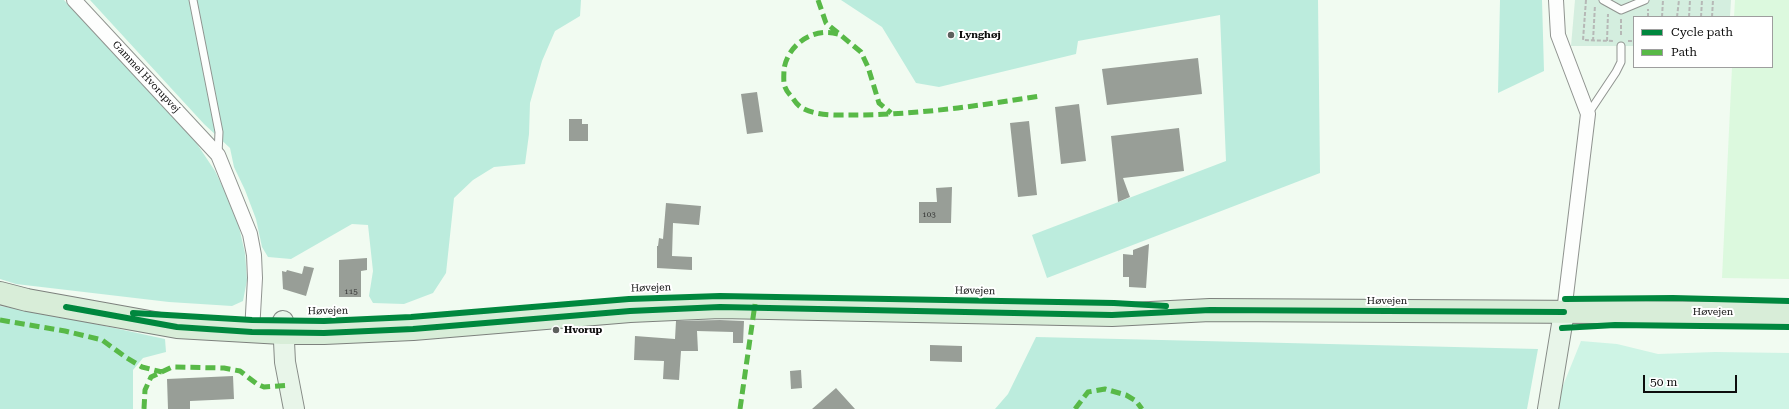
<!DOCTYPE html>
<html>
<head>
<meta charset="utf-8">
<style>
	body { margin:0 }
	#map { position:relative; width:1789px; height:409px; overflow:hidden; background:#f1fbf1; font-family:"Roboto Serif",serif }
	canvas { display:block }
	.legend { position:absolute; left:1633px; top:16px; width:140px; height:52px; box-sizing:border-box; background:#fff; border:1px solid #9e9e9e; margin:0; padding:5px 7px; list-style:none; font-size:12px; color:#0d0d0d }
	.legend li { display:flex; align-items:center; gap:8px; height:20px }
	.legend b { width:20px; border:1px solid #9e9e9e }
	.scale { position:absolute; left:1643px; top:375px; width:94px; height:18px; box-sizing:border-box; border:2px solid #0d0d0d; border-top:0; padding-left:5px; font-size:12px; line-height:14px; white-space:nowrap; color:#0d0d0d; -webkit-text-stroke:3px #fff; paint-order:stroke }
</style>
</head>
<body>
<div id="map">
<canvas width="1789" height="409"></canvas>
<ul class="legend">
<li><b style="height:5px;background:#00873e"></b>Cycle path</li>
<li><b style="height:5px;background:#58b947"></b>Path</li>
</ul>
<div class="scale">50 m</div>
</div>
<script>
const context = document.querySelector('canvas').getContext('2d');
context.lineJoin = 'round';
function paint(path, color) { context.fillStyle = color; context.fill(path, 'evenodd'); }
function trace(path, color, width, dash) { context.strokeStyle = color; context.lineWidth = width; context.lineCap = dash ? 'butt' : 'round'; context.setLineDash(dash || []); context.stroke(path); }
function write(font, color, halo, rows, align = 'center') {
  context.font = font + ' "Roboto Serif",serif'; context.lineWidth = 4; context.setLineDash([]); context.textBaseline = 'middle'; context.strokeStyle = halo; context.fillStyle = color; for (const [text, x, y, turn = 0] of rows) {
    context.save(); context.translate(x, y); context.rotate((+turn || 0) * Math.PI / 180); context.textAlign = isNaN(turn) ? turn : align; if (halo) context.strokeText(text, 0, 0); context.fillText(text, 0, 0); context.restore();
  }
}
paint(new Path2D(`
	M1735,0h54v279l-67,-1 10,-211h40v-50h-38z`), '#dcf9de');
paint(new Path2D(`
	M1581,341l36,3 41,10 57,-2 74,1v56h-233l4,-16z`), '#cef4e5');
paint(new Path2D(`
	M0,0h64l131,141 20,30 21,43 9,39 2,27 -4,21 -11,5 -63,-4 -153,-18 -16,-5z
	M90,0h491l-1,16 -25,15 -13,30 -12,42 -1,31 -4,30 -31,3 -21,13 -19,18 -8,75 -13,20 -29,11 -31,-1 -4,-7 4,-25 -5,-46 -16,-1 -61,35 -23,-2 -6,-10 -6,-28 -11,-29 -11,-23 -4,-19 -26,-24z
	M841,0h477l2,173 -273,105 -15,-43 194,-74 -6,-146 -142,26 -2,13 -137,33 -23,-4 -34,-56z
	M1500,0h42l2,71 -46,22z
	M0,306l54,9 111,24 1,13 -23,6 -10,12v39h-133z
	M1036,337l502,12 -11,60h-532l13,-15z`), '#bcecdd');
paint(new Path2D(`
	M1575,0h156l-1,17h-96v29h-63z`), '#d4eedf');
paint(new Path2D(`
	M1198,58l4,36 -95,11 -5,-36z
	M757,92l6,40 -16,2 -6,-40z
	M1079,104l7,57 -25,3 -6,-57z
	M569,119h13v5h6v17h-19z
	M1029,121l8,74 -19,2 -8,-74z
	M1179,128l5,43 -61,7 7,19 -12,5 -7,-66z
	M952,187l-1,36h-32v-21h18l-1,-14z
	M666,203l35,3 -2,19 -26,-2 -1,33 20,1v13l-35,-2v-22h1l1,-8 4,1z
	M1149,244l-3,44 -17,-1v-10h-6v-23l10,1v-5z
	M367,258v12l-6,1v26h-22v-37z
	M304,266l10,2 -8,28 -23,-7 -1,-18 4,1 1,-2 15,4z
	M720,320l24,1 -1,22h-10v-11l-36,-1 1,20h-17l-2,29 -16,-1 1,-18 -30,-1 1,-24 40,3 1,-18z
	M930,345l32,1v16l-32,-1z
	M801,370l1,18 -11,1 -1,-18z
	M233,376l1,23 -44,2v8h-22l-1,-30z
	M836,388l19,21h-43z`), '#989e97');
const lane = new Path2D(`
	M193,0l26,132 -1,22
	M1603,0l18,10 24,-10
	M1588,114l28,-42 5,-10v-16`);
const street = new Path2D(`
	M74,0l144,155 32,79 4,21 1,23 -3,54
	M1556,0l2,35 30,79 -24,198`);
const secondary = new Path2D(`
	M283,321l2,41 9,47
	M1548,409l16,-97`);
const primary = new Path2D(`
	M0,293l27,7 150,27 105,6h42l89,-4 217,-18 90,-4 392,8 98,-5 579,3`);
trace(lane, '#909490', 9);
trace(street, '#909490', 16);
trace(secondary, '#868b86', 22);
trace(primary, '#7d817d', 24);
trace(new Path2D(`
	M1586,0l-3,40 31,1
	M1648,17v-8
	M1662,17l1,-17
	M1677,17l2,-17
	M1689,17l1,-17
	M1701,17l1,-17
	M1712,17l1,-17
	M1621,19v18
	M1593,41l2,-36
	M1607,41l1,-27
	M1628,41h6`), '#b6b8b6', 2, [4, 2]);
trace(lane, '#fdfefd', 7);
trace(street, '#fdfefd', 14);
trace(secondary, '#e8f5e9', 20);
trace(primary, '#d8edd8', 22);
trace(new Path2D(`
	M818,0l8,23 35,29 7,15 11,36 12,10
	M838,34c-24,-7 -50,10 -54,35 0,5 -1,13 1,18 1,3 4,7 7,10 3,5 7,10 12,12 15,7 33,6 48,6 63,0 126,-9 188,-19
	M0,320l65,11 37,9 25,18 15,9 20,5
	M144,409l1,-19 6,-13 21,-10 52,1 16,3 17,13 7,3 26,-2
	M740,409l15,-105
	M1075,409l13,-17 17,-3 21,6 10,6 6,8`), '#58b947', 5, [10, 5]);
trace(new Path2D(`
	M1565,299l108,-1 116,3
	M66,307l111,20 75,5 72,1 89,-4 217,-18 90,-4 392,8 98,-5 354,2
	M133,313l119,7 72,1 87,-4 218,-18 91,-3 394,7 52,3
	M1562,328l53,-3 174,2`), '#00873e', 6);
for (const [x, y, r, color] of [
	[951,35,4,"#5d605d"],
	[556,330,4,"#5d605d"]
]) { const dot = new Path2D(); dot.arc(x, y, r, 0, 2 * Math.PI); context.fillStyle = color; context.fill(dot); trace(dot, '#fff', 1.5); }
write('8px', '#303130', null, [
	["103",929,215],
	["115",351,292]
]);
write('bold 10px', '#0d0d0d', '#fff', [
	["Lynghøj",959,35],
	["Hvorup",564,330]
], 'left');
write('10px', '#0d0d0d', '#fff', [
	["Gammel Hvorupvej",146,77,47],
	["Høvejen",651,288,-2],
	["Høvejen",975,291,1],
	["Høvejen",1387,301],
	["Høvejen",328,311,-1],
	["Høvejen",1713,312]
]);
</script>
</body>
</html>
